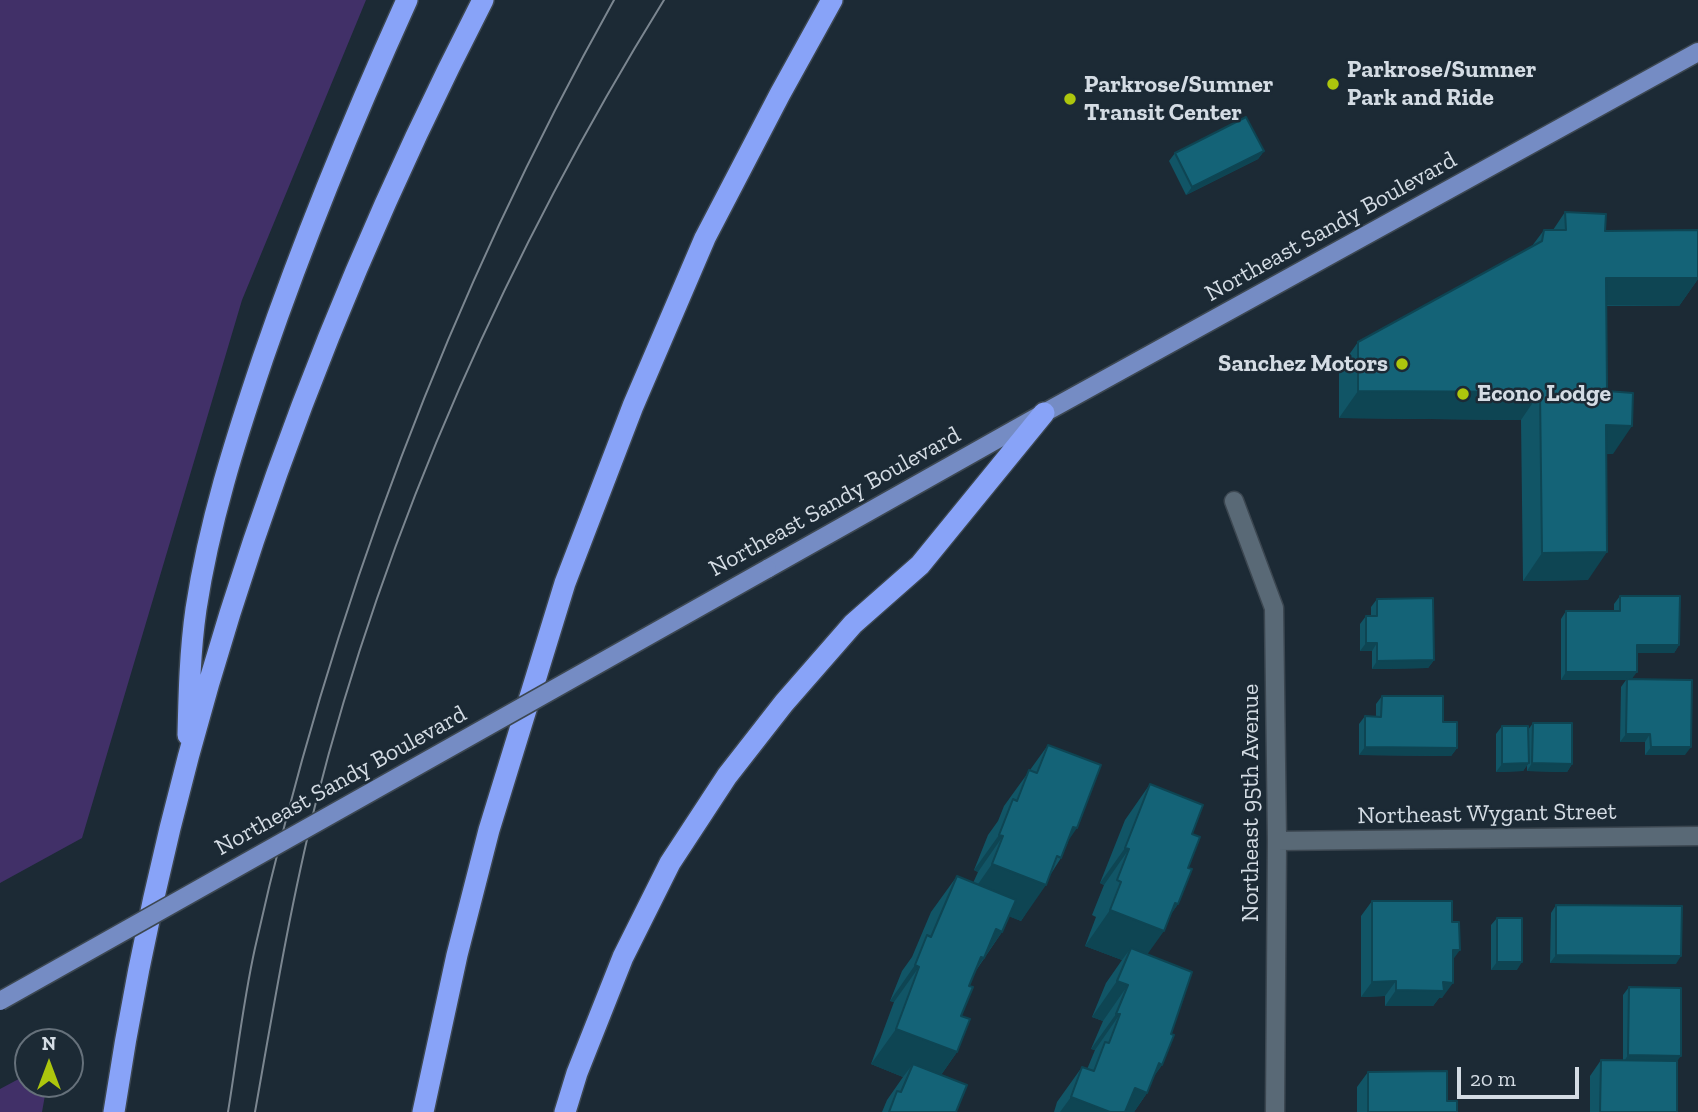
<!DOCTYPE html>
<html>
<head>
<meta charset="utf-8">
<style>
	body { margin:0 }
	#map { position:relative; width:1698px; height:1112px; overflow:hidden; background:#1c2a35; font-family:"Zilla Slab",serif }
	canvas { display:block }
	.north { position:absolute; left:14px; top:1028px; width:70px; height:70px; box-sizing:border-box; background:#1c2a35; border:2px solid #66717b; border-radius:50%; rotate:0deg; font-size:19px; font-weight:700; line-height:28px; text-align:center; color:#d4dce4 }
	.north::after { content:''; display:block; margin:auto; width:24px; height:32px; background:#adc60d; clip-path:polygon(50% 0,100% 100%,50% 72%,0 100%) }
	.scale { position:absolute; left:1457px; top:1067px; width:122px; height:32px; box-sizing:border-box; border:4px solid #d4dce4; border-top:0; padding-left:9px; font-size:21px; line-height:24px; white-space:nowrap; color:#d4dce4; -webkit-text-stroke:5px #1c2a35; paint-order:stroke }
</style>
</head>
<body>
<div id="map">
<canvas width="1698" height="1112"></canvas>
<div class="north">N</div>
<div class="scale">20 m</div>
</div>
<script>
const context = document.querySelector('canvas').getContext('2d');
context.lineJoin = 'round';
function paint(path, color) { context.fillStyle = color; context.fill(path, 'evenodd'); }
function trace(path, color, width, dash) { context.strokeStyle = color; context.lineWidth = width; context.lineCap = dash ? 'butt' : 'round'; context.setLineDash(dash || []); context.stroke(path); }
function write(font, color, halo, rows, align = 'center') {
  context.font = font + ' "Zilla Slab",serif'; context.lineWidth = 5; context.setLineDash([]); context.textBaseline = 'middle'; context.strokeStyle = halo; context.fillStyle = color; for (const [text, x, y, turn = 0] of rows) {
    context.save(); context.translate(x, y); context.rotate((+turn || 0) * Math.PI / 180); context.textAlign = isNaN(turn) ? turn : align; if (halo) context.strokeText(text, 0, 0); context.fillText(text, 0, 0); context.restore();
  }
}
paint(new Path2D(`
	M0,0h366l-124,300 -160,538 -82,45z
	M28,1074v10h19l-5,28h-42v-23z`), '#413068');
const street = new Path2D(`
	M1234,501l40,107 3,233 -2,271
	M1277,841l421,-5`);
const primary = new Path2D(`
	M767,569l277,-156 654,-361`);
const highway = new Path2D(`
	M188,735c1,-42 2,-84 8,-126 13,-86 39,-168 67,-251 42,-122 91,-241 144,-358
	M114,1112c58,-386 191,-766 369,-1112
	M423,1112l34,-157 32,-125 76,-247 68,-177 72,-168 75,-144 52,-94
	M565,1112l12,-39 46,-116 47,-94 57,-87 57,-73 69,-79 67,-59 124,-152`);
trace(street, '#3c4751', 21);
trace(primary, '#3c4751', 21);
trace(highway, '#3c4751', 24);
trace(street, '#596976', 18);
trace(primary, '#758cc4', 18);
trace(highway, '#88a3f8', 21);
trace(new Path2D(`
	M228,1112c9,-55 15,-110 27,-164 74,-332 193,-651 359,-948
	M255,1112c18,-102 35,-205 60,-306 71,-282 196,-559 349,-806`), '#7b8690', 2);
const primaryBridge = new Path2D(`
	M0,1001l767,-432`);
trace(primaryBridge, '#3c4751', 21, []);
trace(primaryBridge, '#758cc4', 18);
paint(new Path2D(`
	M1264,151l-6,8 -72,36 -17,-34 6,-8z
	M1565,212l40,19 93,-1v49l-19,27h-72v85l6,63h-7l-18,126 -65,1 -2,-161 -182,-2v-49l19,-27 174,-96 12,-16h9z
	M1620,596l59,49 -5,8h-37l-5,26 53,76h-40v-13h-25l1,-55 5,-7h-65v-61l5,-8h48v-7z
	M1377,599l57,61 -6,8 -56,1v-18h-12v-27l6,-8h5v-9z
	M1382,696l61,26 14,26 -6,8 -92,-1v-31l6,-8 11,1v-13z
	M1533,723l39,41 -5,8 -40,-1v-6l-4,6 -27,1v-38l6,-8 26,4z
	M1048,745l20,97 -7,16 -40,63 -12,-5 -7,16 -27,40 -6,14 -8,30 -4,36 -16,23 15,37h-74l5,-12 16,-23 -32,-13 23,-62 -4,-1 12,-30 10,-14 19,-45 26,-36 16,7 5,-11 -4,-2 14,-35 10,-14 6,-15z
	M1150,784l42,50 -4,34 -10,36 -10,14 -21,36 24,80 -9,31 -9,12 -6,16 -13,19h-80l3,-10 25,-35 5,2 1,-2 7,-17 -4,-1 12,-28 -11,-4 14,-34 16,-23 -37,-14 11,-29 -4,-2 12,-30 -4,-2 25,-63z
	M1372,901l81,58 -11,39h-3l-6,8h-48v-10l-24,1v-81z
	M1556,905l120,59 -126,-1 1,-50z
	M1497,918l20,52h-26v-45z
	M1629,987l48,74v51h-87v-36l11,-16 22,1v-66z
	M1368,1072l79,29 10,11h-100v-25z`), '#156');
paint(new Path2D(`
	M1264,151l-6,8 -72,36 6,-8z
	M1606,278h92v1l-19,27 -92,-1z
	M1358,391l182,1 -19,28 -182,-2z
	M1606,425l26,1 -19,28 -26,-1z
	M1607,552l-19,28 -65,1 19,-28z
	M1366,643h11l-5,8h-12z
	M1637,645h42l-5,8h-43z
	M1434,660l-6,8 -56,1 5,-8z
	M1566,672h71l-6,8h-70z
	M1626,734h24l-5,8h-25z
	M1365,747l92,1 -6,8 -92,-1z
	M1651,747h40l-6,8h-40z
	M1529,763l-6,8 -27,1 6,-8z
	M1532,763l40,1 -5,8 -40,-1z
	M1073,827l4,1 -20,29z
	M999,835l4,1 -25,36 -4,-2z
	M1125,848l4,1 -25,36 -4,-2z
	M992,864l54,21 -25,36 -54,-21z
	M1175,903l3,1 -17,25 3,2 -25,35 -8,-18 -9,12 -37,-14 25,-36z
	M996,929l6,3 -43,62z
	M1453,950h7l-11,15z
	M1556,955l125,1 -5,8 -126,-1z
	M1497,962h25l-5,8h-26z
	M915,965l4,2 -25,35 -4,-1z
	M1117,981l11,4 -25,36 -11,-4z
	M1396,981l-11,15 -24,1 11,-15z
	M1443,982l10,1 -11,15h-3l-6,8h-48l11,-16z
	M1116,1014h4l-25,36 -4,-1z
	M896,1029l61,23 -25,36 -19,-24 -10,13 -32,-13z
	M1628,1055l53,1 -6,8 -52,-1z
	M1159,1063l3,2 -18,26 3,2 -13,19h-16l17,-24z
	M1071,1097l39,15h-50z`), '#0e4553');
const building = new Path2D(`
	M1246,117l18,34 -72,36 -17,-34z
	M1565,212l41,2 -1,17 93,-1v48h-92l1,113 26,2 -1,33 -26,-1 1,127 -65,1 -2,-161 -182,-1v-49l184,-101 2,-11h22z
	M1620,596h60l-1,49h-42v27h-71v-61h54z
	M1433,598l1,62 -57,1v-18h-11v-27h11v-17z
	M1627,679l65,1 -1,67h-40l-1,-13h-24z
	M1382,696h61v26h14v26l-92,-1v-31l16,1z
	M1533,723h39v41l-40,-1z
	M1502,726h26l1,37 -27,1z
	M1048,745l53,20 -24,63 -4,-1 -12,31 -4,-2 -11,29 -54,-21 11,-28 -4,-1 14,-36 4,2 12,-31 8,3z
	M1150,784l53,21 -11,29 8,3 -12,31 4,1 -14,35 -3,-1 -11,28 -54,-21 11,-28 -4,-2 12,-31 -4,-1z
	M957,876l59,24 -14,32 -6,-3 -12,29 -3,-1 -12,29 4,1 -12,29 9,3 -13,33 -61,-23 23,-62 -4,-2 12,-30 4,2z
	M1372,901h80v21h7l1,28h-7v33l-10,-1 1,9 -48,-1v-9l-24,1z
	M1556,905l126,1 -1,50 -125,-1z
	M1497,918h25v44h-25z
	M1131,948l61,24 -21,62 3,1 -12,30 -3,-2 -12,30 -12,-5 -10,24h-15l-39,-15 11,-30 12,4 11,-29 4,1 11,-29h-4l12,-29 -11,-4z
	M1629,987l52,1v68l-53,-1z
	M1601,1060l76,1v51h-77z
	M913,1064l54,21 -11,27h-67l8,-21 4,1z
	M1447,1071v30h10v11h-89v-40z`);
paint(building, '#146377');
trace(building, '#0e4553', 2);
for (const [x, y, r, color] of [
	[1333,84,7,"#adc60d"],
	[1070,99,7,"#adc60d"],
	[1402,364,7,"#adc60d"],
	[1463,394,7,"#adc60d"]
]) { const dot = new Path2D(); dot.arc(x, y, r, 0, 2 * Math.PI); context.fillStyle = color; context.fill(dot); trace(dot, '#1c2a35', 2.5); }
write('bold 24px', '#d4dce4', '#1c2a35', [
	["Parkrose/Sumner",1347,70],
	["Park and Ride",1347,98],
	["Parkrose/Sumner",1084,85],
	["Transit Center",1084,113],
	["Sanchez Motors",1388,364,"right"],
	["Econo Lodge",1477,394]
], 'left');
write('24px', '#d4dce4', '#1c2a35', [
	["Northeast Sandy Boulevard",1331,227,-29],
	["Northeast Sandy Boulevard",835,502,-29],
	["Northeast Sandy Boulevard",341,781,-29],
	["Northeast 95th Avenue",1251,803,-90],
	["Northeast Wygant Street",1487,814,-1]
]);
</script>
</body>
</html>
